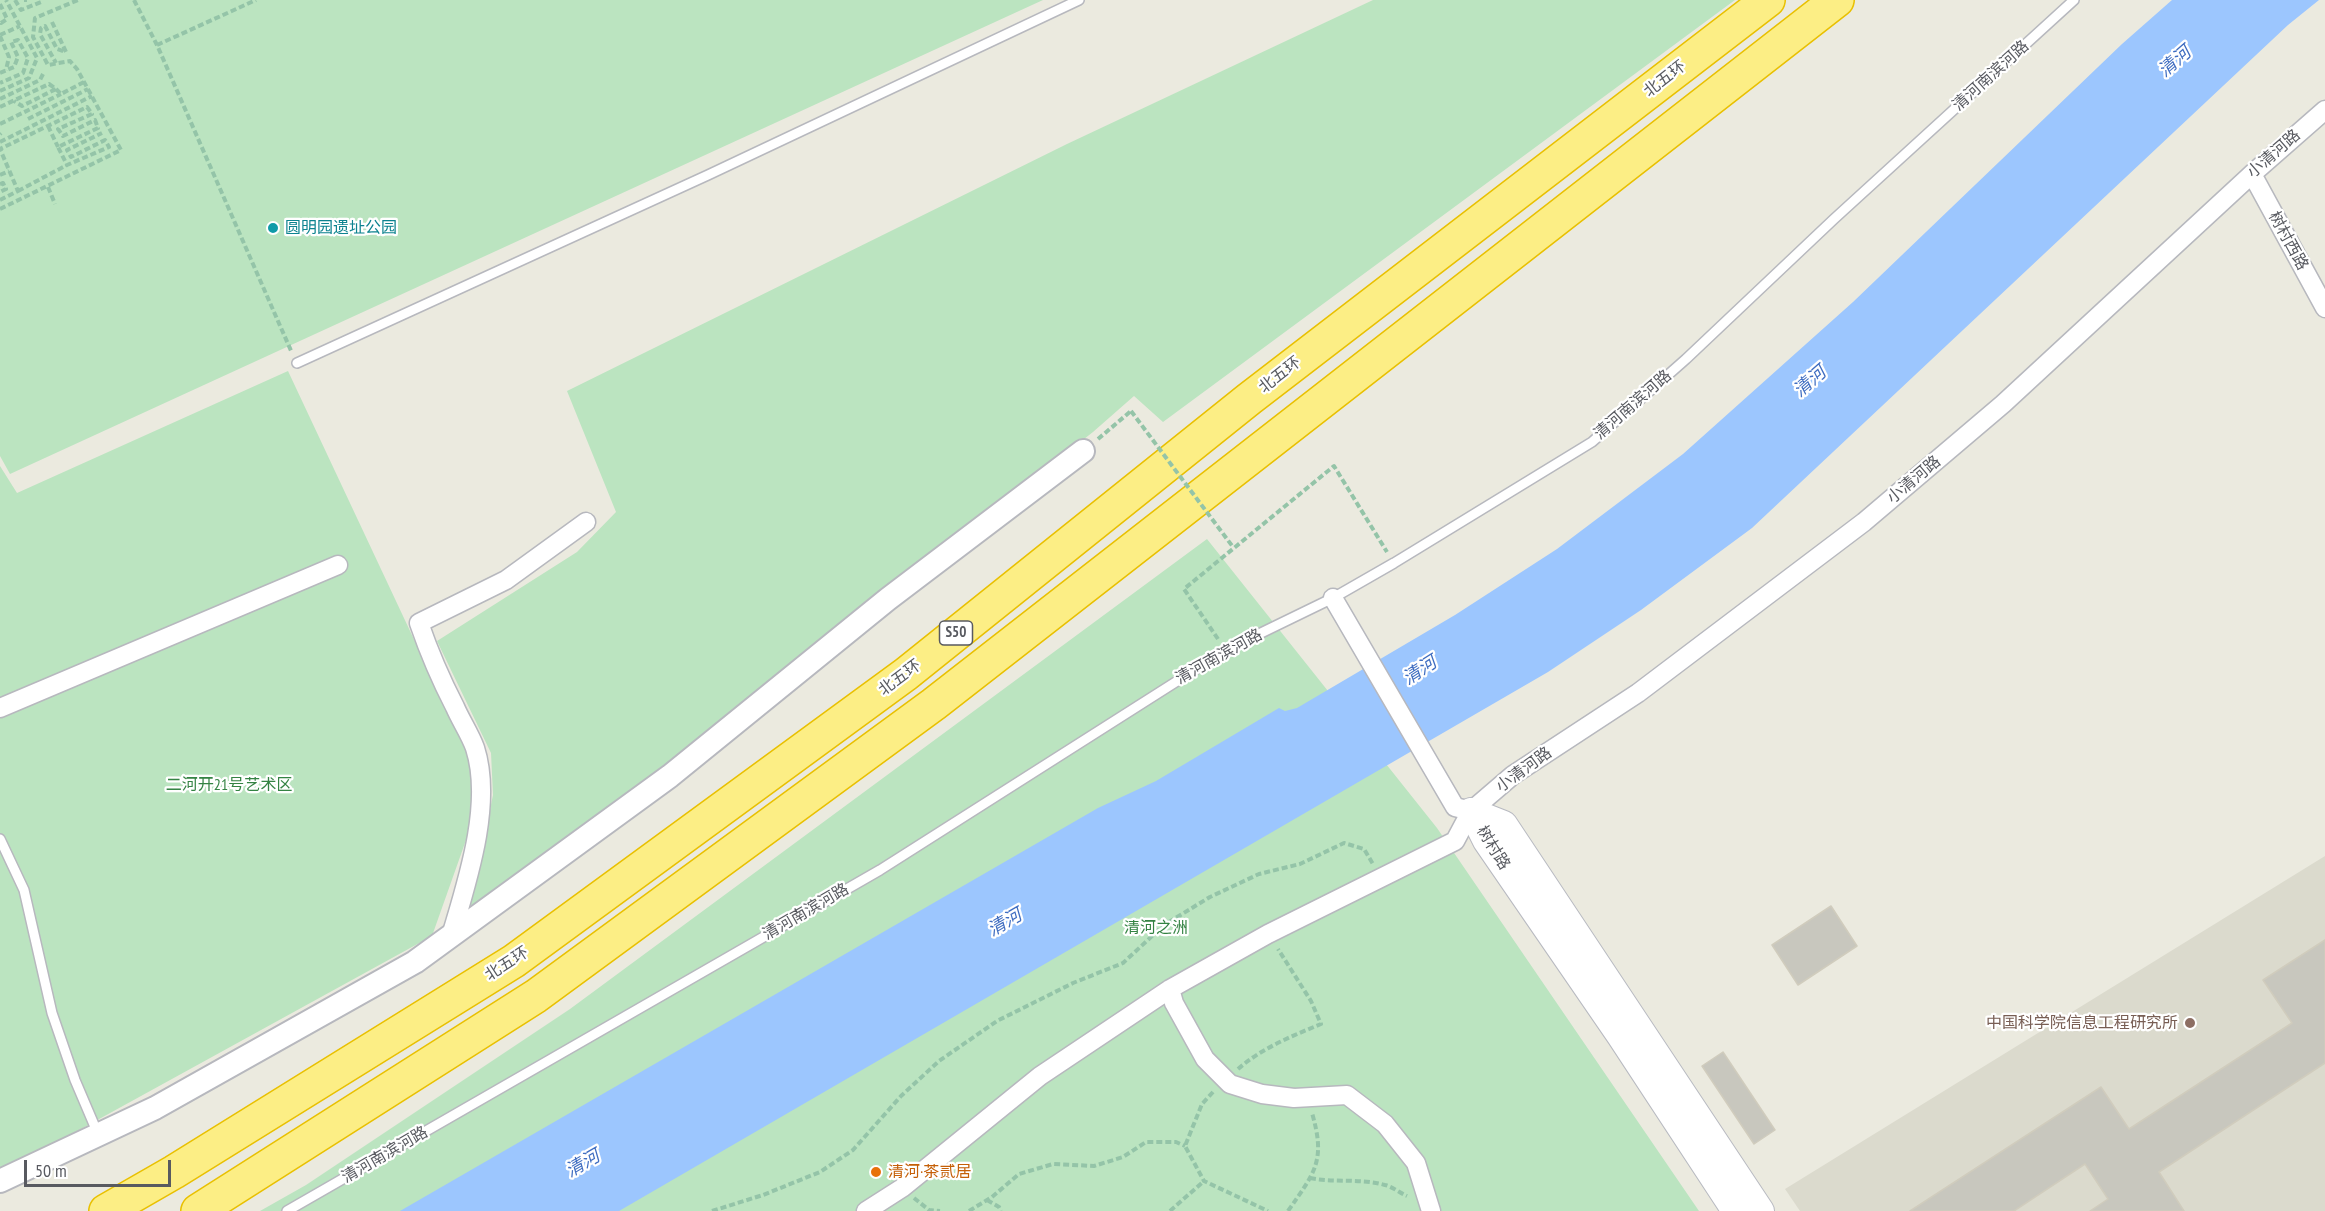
<!DOCTYPE html>
<html>
<head>
<meta charset="utf-8">
<style>
	body { margin:0 }
	#map { position:relative; width:2325px; height:1211px; overflow:hidden; background:#ebeadf; font-family:"PT Sans Narrow",sans-serif }
	canvas { display:block }
	.scale { position:absolute; left:24px; top:1160px; width:147px; height:27px; box-sizing:border-box; border:3px solid #585a60; border-top:0; padding-left:8px; font-size:18px; line-height:21px; white-space:nowrap; color:#585a60; -webkit-text-stroke:4px #fff; paint-order:stroke }
</style>
</head>
<body>
<div id="map">
<canvas width="2325" height="1211"></canvas>
<div class="scale">50 m</div>
</div>
<script>
const context = document.querySelector('canvas').getContext('2d');
context.lineJoin = 'round';
function paint(path, color) { context.fillStyle = color; context.fill(path, 'evenodd'); }
function trace(path, color, width, dash) { context.strokeStyle = color; context.lineWidth = width; context.lineCap = dash ? 'butt' : 'round'; context.setLineDash(dash || []); context.stroke(path); }
function write(font, color, halo, rows, align = 'center') {
  context.font = font + ' "PT Sans Narrow","Noto Sans SC",sans-serif'; context.lineWidth = 4.5; context.setLineDash([]); context.textBaseline = 'middle'; context.strokeStyle = halo; context.fillStyle = color; for (const [text, x, y, turn = 0] of rows) {
    context.save(); context.translate(x, y); context.rotate((+turn || 0) * Math.PI / 180); context.textAlign = isNaN(turn) ? turn : align; if (halo) context.strokeText(text, 0, 0); context.fillText(text, 0, 0); context.restore();
  }
}
paint(new Path2D(`
	M2325,856v355h-525l-15,-22z`), '#dbdacd');
paint(new Path2D(`
	M0,0h1043l-1033,474 -10,-18z
	M1373,0h362l-572,422 -29,-26 -41,36 -433,340 -190,136 23,-113 -2,-42 -54,-112 140,-89 39,-40 -49,-121 500,-247z
	M288,371l184,392 -1,63 -39,110 -351,193 -81,40v-703l17,27z
	M1207,539l230,289 262,383h-1439l46,-26 264,-176z`), '#bbe4c0');
paint(new Path2D(`
	M2172,0h147l-31,25 -536,503 -111,82 -93,62 -929,539h-219l698,-403 58,-27 123,-73 6,3 12,-3 158,-93 102,-66 126,-95 170,-152 269,-258z`), '#9cc6fe');
const building = new Path2D(`
	M1831,906l26,40 -59,39 -26,-40z
	M2325,940v123l-166,109 25,39h-94l18,-12 -23,-35 -71,47h-104l191,-124 28,42 163,-106 -29,-43z
	M1723,1052l52,78 -21,14 -52,-78z`);
paint(building, '#c8c7be');
trace(building, '#d0ccbd', 1.5);
const service = new Path2D(`
	M297,363l411,-188 371,-175
	M0,839l24,51 28,123 23,67 23,54
	M287,1211l593,-341 346,-220 107,-52 61,-35 198,-121 94,-83 148,-140 240,-219`);
const minor = new Path2D(`
	M2252,174l73,134
	M1333,598l122,209 16,4
	M0,708l338,-143
	M451,936c16,-54 42,-132 24,-188 -5,-14 -14,-27 -20,-41 -14,-27 -26,-55 -36,-84l87,-43 80,-58
	M1170,989l4,14 31,56 25,25 32,10 32,4 53,-3 38,29 31,39 15,48
	M866,1211l36,-23 138,-112 130,-87 98,-55 187,-93 16,-30 42,-36 125,-82 226,-171 139,-118 249,-230 73,-64`);
const tertiary = new Path2D(`
	M0,1181l155,-73 260,-146 255,-186 218,-177 195,-148`);
const secondary = new Path2D(`
	M1471,811l33,13 257,387
	M1471,811l15,30 134,195 115,175`);
const motorway = new Path2D(`
	M106,1211l68,-39 340,-211 392,-287 343,-275 519,-399
	M198,1211l338,-215 398,-292 903,-704`);
trace(service, '#b7b8be', 12);
trace(minor, '#b7b8be', 21);
trace(tertiary, '#b7b8be', 26);
trace(secondary, '#b8bac1', 28);
trace(motorway, '#e9c001', 36);
trace(new Path2D(`
	M15,0l6,10 20,-8 -1,-2
	M24,0h3
	M134,0l23,45 135,308
	M0,4l7,15 -6,4 -1,-3
	M52,22l14,30 -9,-3 -12,-23 -4,2 -1,6 16,29
	M0,35l20,-9
	M0,36l9,21 -3,13
	M157,45l99,-45
	M0,73l14,-6 4,-10 -7,-15 7,-2 10,18 -5,15 -23,10
	M56,89l5,5 23,-12
	M0,91l29,-13 8,-20 -31,-58
	M0,99l40,-19 4,-8
	M0,107l49,-23 7,5 -34,17 -8,-5
	M28,119l60,-30
	M0,124l61,-30
	M48,126l10,21
	M0,134l1,-1
	M0,142l92,-46
	M0,175l9,-4
	M0,184l3,-1 3,6 -6,3
	M48,187l7,17
	M18,191l49,-26
	M0,200l18,-9 -18,-42 87,-42 5,7 -34,15 5,7 32,-16 3,8 -40,19 9,18 42,-18 -4,-7 -34,17 -4,-7 35,-17
	M0,209l121,-59 -44,-81 -7,-8 -22,4 -15,-28 2,-19 43,-18
	M1098,439l33,-28
	M1218,639l-34,-50 150,-123 53,86
	M1238,1069c24,-21 54,-33 83,-45l-10,-23 -33,-52
	M1213,1092l-11,12 -17,42 19,35 64,30
	M1310,1178c24,5 51,0 75,7 8,2 15,8 22,11
	M914,1198l15,12 11,1
	M987,1200l12,7 2,4
	M712,1211l51,-16 57,-23 33,-22 48,-54 38,-35 58,-40 76,-38 50,-20 41,-38 46,-28 49,-23 41,-10 44,-21 20,6 9,15
	M969,1211l23,-14 27,-23 34,-10 41,2 29,-9 23,-15h30l9,4
	M1170,1211l34,-30
	M1288,1211c27,-39 38,-50 24,-98`), '#94c4a8', 4, [6, 3]);
trace(service, '#fff', 9);
trace(minor, '#fff', 18);
trace(tertiary, '#fff', 22);
trace(secondary, '#fff', 26);
trace(motorway, '#fcee85', 33);
trace(new Path2D(`
	M1131,411l102,136`), '#94c4a8', 4, [6, 3]);
for (const [x, y, r, color] of [
	[273,228,6,"#0f9aa8"],
	[2190,1023,6,"#8d6e63"],
	[876,1172,6,"#e8710a"]
]) { const dot = new Path2D(); dot.arc(x, y, r, 0, 2 * Math.PI); context.fillStyle = color; context.fill(dot); trace(dot, '#fff', 2); }
for (const [x, y, w] of [
	[956,633,33]
]) { const box = new Path2D(); box.roundRect(x - w / 2, y - 12, w, 24, 4.5); context.fillStyle = '#fff'; context.fill(box); trace(box, '#585a60', 1.5); }
write('bold 15px', '#585a60', null, [
	["S50",956,633]
]);
write('16px', '#585a60', '#fff', [
	["清河南滨河路",1991,76,-42],
	["北五环",1665,79,-38],
	["小清河路",2274,154,-41],
	["树村西路",2288,241,61],
	["北五环",1280,375,-38],
	["清河南滨河路",1633,405,-41],
	["小清河路",1914,480,-40],
	["清河南滨河路",1219,657,-29],
	["北五环",900,678,-37],
	["小清河路",1524,770,-36],
	["树村路",1493,848,58],
	["清河南滨河路",806,912,-30],
	["北五环",507,964,-33],
	["清河南滨河路",385,1155,-30]
]);
write('16px', '#0d838f', '#fff', [
	["圆明园遗址公园",285,228]
], 'left');
write('16px', '#348343', '#fff', [
	["二河开21号艺术区",229,785],
	["清河之洲",1156,928]
]);
write('16px', '#785e54', '#fff', [
	["中国科学院信息工程研究所",2178,1023]
], 'right');
write('16px', '#c56008', '#fff', [
	["清河·茶贰居",888,1172]
], 'left');
write('italic 18px', '#3f6dc1', '#fff', [
	["清河",2175,62,-41],
	["清河",1810,382,-41],
	["清河",1420,671,-33],
	["清河",1005,923,-30],
	["清河",583,1164,-30]
]);
</script>
</body>
</html>
